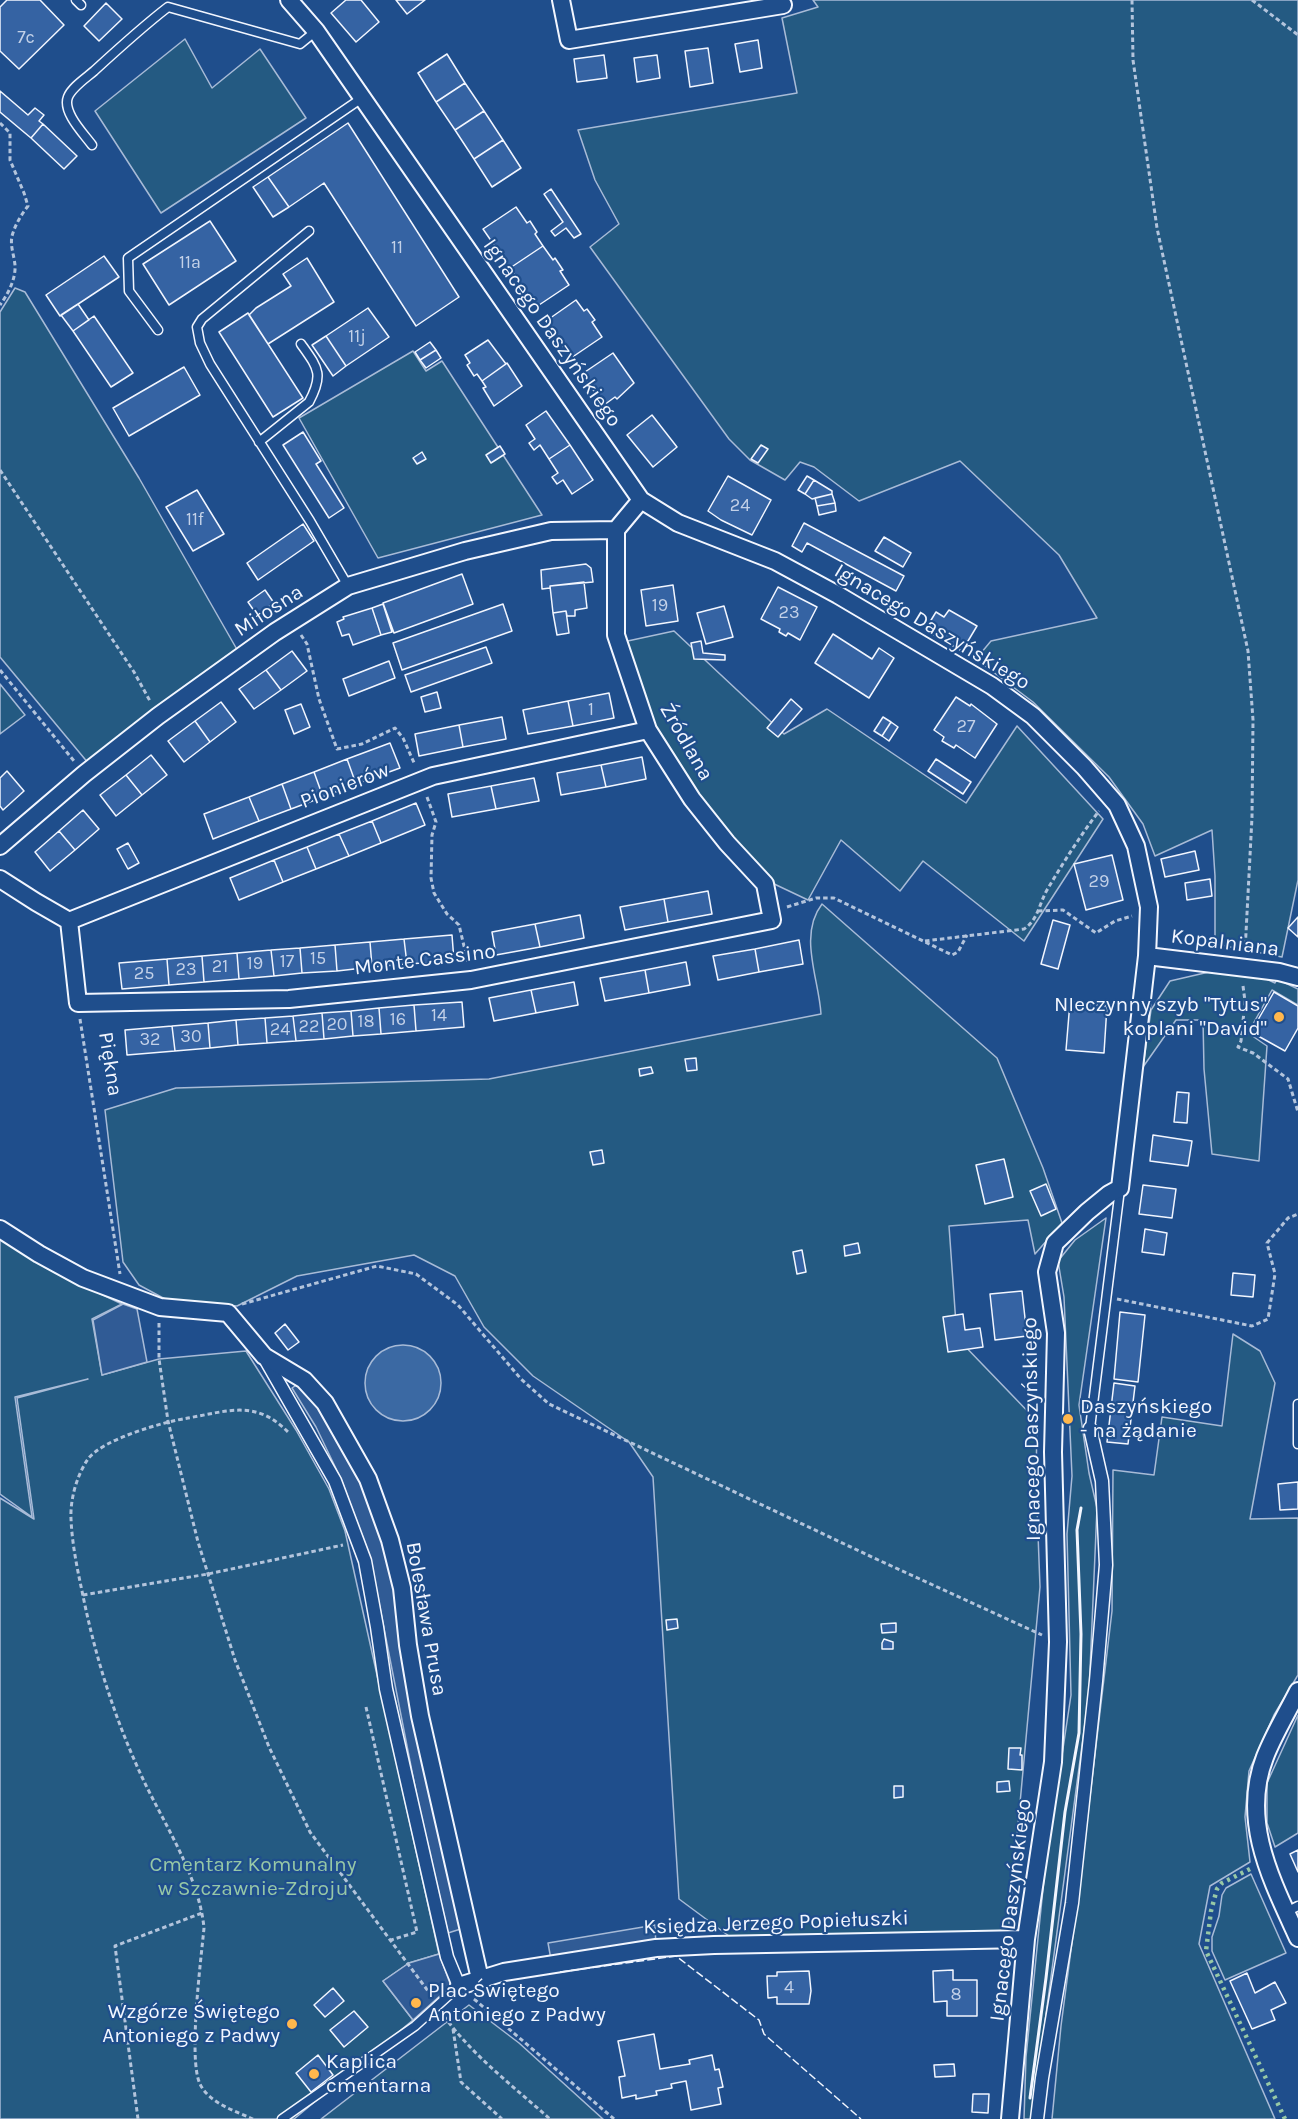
<!DOCTYPE html>
<html>
<head>
<meta charset="utf-8">
<style>
	body { margin:0 }
	canvas { display:block; background:#1f4e8c }
</style>
</head>
<body>
<canvas width="1298" height="2119"></canvas>
<script>
const context = document.querySelector('canvas').getContext('2d');
context.lineJoin = 'round';
function paint(path, color) { context.fillStyle = color; context.fill(path, 'evenodd'); }
function trace(path, color, width, dash) { context.strokeStyle = color; context.lineWidth = width; context.lineCap = dash ? 'butt' : 'round'; context.setLineDash(dash || []); context.stroke(path); }
function write(font, color, halo, rows, align = 'center') {
  context.font = font + ' Karla,sans-serif'; context.lineWidth = 4.5; context.setLineDash([]); context.textBaseline = 'middle'; context.strokeStyle = halo; context.fillStyle = color; for (const [text, x, y, turn = 0] of rows) {
    context.save(); context.translate(x, y); context.rotate((+turn || 0) * Math.PI / 180); context.textAlign = isNaN(turn) ? turn : align; if (halo) context.strokeText(text, 0, 0); context.fillText(text, 0, 0); context.restore();
  }
}
const green = new Path2D(`
	M813,0h485v880l-16,77 -67,-13v-68l-3,-46 -57,26 -12,-32 -34,-47 -76,-75 -57,-43 15,-18 106,-23 -38,-63 -99,-94 -101,40 -45,-34 -14,-5 -15,18 -35,-20 -21,-21 -139,-192 29,-23 -24,-44 -17,-50 219,-37 -15,-75 36,-11z
	M185,39l27,49 48,-39 46,69 -145,95 -66,-102z
	M15,288l10,4 114,186 100,175 -150,111 -89,-107v-345z
	M413,351l13,20 16,-10 100,154 -164,43 -79,-140z
	M674,631l110,103 43,-25 139,94 51,-77 86,93 -79,122 -101,-80 -23,30 -59,-51 -33,60 -38,-18 -49,-57 -61,-78 -37,-105z
	M0,684l25,31 -25,19z
	M822,904l175,154 46,110 19,55 -27,31 -7,-34 -79,6 8,112 80,83 -1,60 4,106 -32,346 -275,6 -54,-40 -26,-422 -24,-35 -96,-66 -49,-49 -29,-51 -41,-21 -117,21 -60,30 -72,-7 -26,-14 -16,-23 -18,-152 71,-22 313,-9 332,-65c-2,-35 -23,-79 1,-110z
	M1222,969l40,8 13,6 2,-4 21,10v16l-26,-15 -24,43 19,13 -8,115 -47,-7 -8,-85 -1,-49h-27l-33,47 8,-57 19,-29z
	M1106,1218l-27,187 10,68 8,35 -8,185 -57,426h-8l2,-62 19,-188 26,-174 -4,-161 5,-58 -8,-179 -6,-36 17,-21z
	M0,1239l54,33 68,32 -30,15 10,56 57,-16 87,-8 50,79 33,59 16,42 94,423 -30,9 -26,18 30,39 -119,99h-294v-621l34,21 -17,-121 71,-19 -73,18 17,120 -32,-23z
	M1233,1334l27,17 15,32 -25,136 48,-1v157l-24,40 -25,56 -4,46 5,45 -40,24 -11,58 76,175h-223l9,-93 18,-137 33,-278 1,-141 41,5 8,-58 60,9z
	M1298,1715v118l-23,14 -8,-24v-40z
	M1251,1874l35,79 -61,27 -13,-29v-14l7,-21 3,-21 4,-7z
	M469,2005l50,38 84,76h-282z`);
paint(green, '#245a82');
trace(green, '#a8bbd7', 1.5);
const parking = new Path2D(`
	M123,1304l14,5 10,53 -45,13 -9,-55z
	M304,1380l21,23 65,137 77,387 -19,6 -30,-131 -48,-245 -29,-78 -25,-52 -24,-39z
	M655,1925l1,23 -104,17 -4,-22z
	M439,1954l12,32 -38,34 -30,-39 26,-18z`);
paint(parking, '#305b95');
trace(parking, '#a8bbd7', 1.5);
const water = new Path2D(`
	M365 1383a38 38 0 1 1 76 0a38 38 0 1 1-76 0Z`);
paint(water, '#3b69a3');
trace(water, '#a8bbd7', 1.5);
const building = new Path2D(`
	M7,0h33l24,25 -45,44 -19,-18v-44z
	M346,0h15l18,22 -23,20 -25,-29z
	M396,0h29l-18,14z
	M106,3l16,16 -23,22 -15,-15z
	M758,40l4,28 -22,4 -5,-28z
	M708,48l5,35 -23,4 -5,-36z
	M447,54l18,29 -29,19 -18,-29z
	M604,55l3,23 -30,4 -3,-23z
	M657,55l3,23 -23,4 -3,-24z
	M465,83l19,28 -29,19 -19,-28z
	M0,91l28,24 7,-7 9,7 -5,6 4,3 -12,14 -31,-26z
	M484,111l19,29 -29,19 -19,-29z
	M348,123l111,174 -43,29 -92,-143 -35,24 -21,-30z
	M43,124l34,32 -13,13 -33,-31z
	M503,140l18,28 -29,19 -18,-28z
	M268,177l21,30 -16,10 -20,-30z
	M551,189l30,45 -7,4 -8,-10 -11,8 -4,-5 12,-9 -19,-28z
	M516,207l11,16 3,-2 7,11 -2,2 8,12 -33,22 -27,-39z
	M210,221l26,40 -67,44 -26,-41z
	M543,246l10,14 2,-2 8,12 -3,1 9,14 -33,22 -26,-39z
	M104,256l15,21 -59,39 -14,-21z
	M307,258l27,44 -66,42 -19,-29 7,-7 35,-22 -8,-12z
	M576,300l8,11 3,-2 8,11 -3,2 10,15 -31,21 -25,-37z
	M78,304l11,16 -16,11 -12,-16z
	M368,308l21,29 -43,29 -20,-30z
	M248,313l55,85 -30,19 -54,-85z
	M94,316l39,57 -22,14 -38,-56z
	M326,336l20,30 -13,10 -21,-31z
	M488,340l18,24 -24,17 -5,-7 -3,2 -7,-11 3,-2 -5,-8z
	M430,342l6,8 -16,10 -5,-8z
	M436,350l5,8 -15,10 -6,-8z
	M613,353l21,30 -17,16 -2,-2 -11,8 -22,-31z
	M507,363l15,23 -28,20 -11,-18 3,-1 -4,-6z
	M184,367l16,28 -71,41 -16,-28z
	M546,411l24,34 -21,14 -9,-14 -6,5 -5,-7 6,-4 -9,-14z
	M652,415l25,32 -24,20 -26,-32z
	M303,432l18,29 -5,3 28,44 -15,10 -46,-73z
	M570,445l23,35 -21,14 -9,-14 -6,4 -5,-7 6,-4 -9,-14z
	M761,445l7,4 -10,14 -7,-4z
	M500,446l5,8 -14,9 -5,-8z
	M422,452l4,7 -9,5 -4,-6z
	M728,476l43,24 -19,35 -31,-15 -13,-9z
	M807,476l7,4 -9,14 -7,-4z
	M814,480l18,11v3l-20,5 -7,-5z
	M197,490l27,44 -31,17 -27,-44z
	M832,494l3,9 -18,3 -2,-8z
	M835,503l1,8 -17,4 -2,-9z
	M804,523l100,53 -8,15 -89,-48 -5,9 -10,-6z
	M303,524l11,17 -56,39 -11,-17z
	M884,537l27,16 -8,14 -28,-16z
	M586,564l5,4 2,14 -43,4v2l-8,1 -1,-19z
	M462,574l11,30 -79,29 -11,-30z
	M584,582l3,26 -12,2v6h-8l-1,-5 -13,2 -3,-27z
	M673,585l5,36 -32,5 -5,-36z
	M778,587l39,20 -17,33 -12,-7 -2,3 -7,-4 1,-3 -19,-10z
	M265,590l9,13 -17,12 -9,-13z
	M383,604l9,28 -11,3 -9,-27z
	M503,604l9,27 -110,39 -9,-27z
	M724,606l9,31 -27,7 -9,-31z
	M372,608l9,27 -28,10 -4,-11 -7,2 -5,-14 7,-3 -1,-2z
	M949,610l28,16 -15,25 -37,-21 11,-18 8,5z
	M566,611l3,22 -12,2 -4,-22z
	M833,634l39,25 7,-11 15,10 -25,40 -54,-35z
	M701,641l2,12 22,2v5l-31,-1 -3,-16z
	M486,647l6,16 -81,29 -6,-17z
	M292,651l15,20 -26,19 -15,-20z
	M389,661l6,17 -46,18 -6,-17z
	M266,670l15,20 -27,19 -15,-20z
	M437,692l4,16 -16,4 -4,-15z
	M609,693l5,25 -41,8 -5,-25z
	M956,697l14,9 1,-2 26,20 -22,34 -19,-13 -2,3 -12,-7 2,-4 -10,-7z
	M791,699l11,10 -24,28 -11,-9z
	M568,701l5,25 -45,8 -5,-24z
	M221,702l15,20 -26,20 -15,-21z
	M301,704l9,23 -16,7 -9,-24z
	M502,717l4,22 -43,8 -4,-22z
	M883,717l8,5 -9,14 -8,-5z
	M195,721l15,21 -26,20 -16,-21z
	M891,722l7,5 -9,14 -7,-5z
	M459,725l4,22 -44,9 -4,-22z
	M390,743l10,25 -44,16 -9,-25z
	M151,755l16,20 -25,20 -16,-20z
	M642,757l4,22 -40,8 -5,-22z
	M347,759l9,25 -33,13 -9,-25z
	M936,759l35,23 -8,12 -35,-23z
	M601,765l5,22 -45,8 -4,-22z
	M7,771l17,20 -21,19 -3,-4v-28z
	M314,772l9,25 -32,12 -9,-25z
	M126,775l16,20 -26,21 -16,-21z
	M534,778l5,23 -43,8 -5,-23z
	M282,784l9,25 -32,12 -10,-24z
	M491,786l5,23 -44,8 -4,-23z
	M249,797l10,24 -46,18 -9,-25z
	M416,803l9,22 -44,18 -9,-22z
	M83,810l16,19 -24,21 -16,-19z
	M372,821l9,22 -32,13 -10,-22z
	M59,831l16,19 -25,21 -15,-19z
	M339,834l10,22 -33,13 -9,-22z
	M128,843l11,20 -11,6 -11,-20z
	M307,847l9,22 -33,13 -9,-22z
	M1195,851l4,19 -34,7 -4,-18z
	M1112,855l11,45 -37,10 -12,-46z
	M274,860l9,22 -44,18 -9,-22z
	M1210,879l2,17 -25,4 -2,-17z
	M708,891l4,23 -44,8 -4,-23z
	M664,899l4,23 -43,8 -5,-23z
	M580,915l4,23 -44,9 -5,-23z
	M1298,917v20l-10,-9z
	M1053,920l17,5 -12,44 -17,-5z
	M535,924l5,23 -44,8 -4,-23z
	M452,935l2,26 -47,3 -3,-25z
	M404,939l3,25 -35,3 -2,-25z
	M799,940l4,24 -44,8 -4,-23z
	M370,942l2,25 -35,4 -2,-26z
	M335,945l2,26 -35,2 -2,-25z
	M300,948l2,25 -28,3 -3,-26z
	M755,949l4,23 -41,8 -5,-24z
	M271,950l3,26 -35,3 -2,-26z
	M237,953l2,26 -35,3 -2,-26z
	M202,956l2,26 -35,3 -2,-26z
	M167,959l2,26 -47,4 -3,-26z
	M686,962l4,23 -41,8 -4,-23z
	M645,970l4,23 -44,8 -5,-23z
	M574,982l4,23 -42,8 -5,-23z
	M531,990l5,23 -42,8 -5,-23z
	M1274,992l24,14v22l-13,23 -34,-19z
	M462,1002l2,25 -48,4 -2,-26z
	M1070,1002l37,4 -3,47 -38,-3z
	M414,1005l2,26 -35,3 -2,-26z
	M379,1008l2,26 -28,2 -2,-25z
	M351,1011l2,25 -29,3 -2,-26z
	M322,1013l2,26 -28,2 -3,-25z
	M293,1016l3,25 -29,2 -2,-25z
	M265,1018l2,25 -29,2 -2,-25z
	M236,1020l2,25 -28,3 -2,-25z
	M208,1023l2,25 -35,3 -3,-25z
	M172,1026l3,25 -48,4 -2,-25z
	M696,1058l1,12 -10,1 -2,-12z
	M651,1067l2,6 -13,3 -1,-7z
	M1177,1092l12,1 -2,30 -13,-1z
	M1153,1135l39,6 -4,25 -38,-5z
	M602,1150l2,13 -11,2 -3,-13z
	M1004,1159l9,38 -28,7 -9,-39z
	M1046,1184l10,25 -15,7 -11,-25z
	M1143,1185l33,4 -4,29 -33,-4z
	M1145,1229l22,4 -3,22 -22,-3z
	M858,1243l2,10 -15,3 -1,-10z
	M802,1250l4,22 -9,2 -4,-22z
	M1233,1273l22,2 -2,22 -22,-2z
	M1022,1291l5,45 -32,4 -5,-46z
	M1120,1312l25,3 -7,67 -24,-3z
	M963,1314l2,16 15,-2 3,19 -35,5 -5,-35z
	M285,1324l14,18 -11,8 -13,-17z
	M1114,1383l21,3 -7,58 -21,-2z
	M1298,1482v27l-18,1 -2,-26z
	M677,1619l1,9 -11,2 -1,-10z
	M896,1623v9l-14,1 -1,-9z
	M884,1639l9,3v7h-11v-6z
	M1009,1748h12l-1,7h2v15l-14,-1z
	M1009,1781l1,10 -13,1v-10z
	M894,1786h9v11l-9,1z
	M1298,1850v22l-8,-18z
	M953,1970v10h24v36h-30v-15l-13,1 -1,-31z
	M809,1971l2,20 -2,13h-32v-7l-9,1 -1,-22h10v-4z
	M1247,1973l8,20 20,-11 11,21 -15,7 4,10 -23,9 -22,-48z
	M333,1988l11,13 -19,16 -11,-12z
	M354,2011l14,16 -24,20 -14,-17z
	M654,2034l6,35 30,-5 -1,-4 23,-5 3,15 4,-1 4,18 -5,1 3,16 -30,6 -5,-29 -15,3 1,4 -16,3 1,4 -21,4v-4l-14,3 -3,-21 6,-1 -7,-35z
	M318,2055l15,20 -22,17 -15,-19z
	M954,2064l1,12 -20,1 -1,-12z
	M973,2094h16l-1,19 -16,-1z`);
paint(building, '#3563a3');
trace(building, '#f2f6ff', 1.5);
const service = new Path2D(`
	M76,0l5,5
	M92,145c-8,-11 -30,-33 -24,-48 4,-10 18,-19 26,-26 24,-22 48,-44 74,-64l132,37 16,-13
	M309,231l-107,88 -5,8 3,16 10,21 100,157 38,65
	M158,330l-29,-39 -1,-33 234,-160
	M259,442l50,-40c15,-28 9,-34 -8,-58
	M1298,1404v40
	M1090,1428l30,-239
	M1286,1912l12,-6
	M282,2119l133,-93 44,-40`);
const pedestrian = new Path2D(`
	M264,1357l71,124 30,80 12,66 9,62 61,268 12,29
	M1037,2119l5,-41 30,-175 24,-222 10,-116 -4,-84 -12,-53`);
const minor = new Path2D(`
	M289,0l27,31 325,469 37,23 97,38 63,34 154,91 41,30 51,51 33,38 19,41 13,61 -2,49 -27,232 -11,6 -22,18 -32,31 -8,29 9,61 -3,119 5,190 -5,120 -27,177 -16,180
	M561,0l8,40 214,-35
	M0,846l84,-72 74,-58 117,-84 73,-46 117,-35 86,-20 65,-1
	M0,879l36,23 33,19 9,82 211,-4 182,-19 301,-60 -7,-36 -38,-41 -35,-44 -44,-69 -32,-95v-105l25,-30
	M69,921l364,-145 215,-46
	M1147,956l132,16 19,5
	M0,1229l39,25 44,24 77,29 68,6 36,43 40,24 21,23 43,76 22,61 12,48 6,57 12,71 60,263
	M1298,1691c-11,22 -24,43 -33,66 -25,64 7,124 33,181
	M459,1986l45,-14 152,-24 58,-3 312,-6`);
trace(service, '#f2f6ff', 11);
trace(pedestrian, '#f2f6ff', 15);
trace(minor, '#f2f6ff', 20);
trace(new Path2D(`
	M1132,0l1,60 24,168 91,423 5,69 -1,97 -7,135
	M1252,0l46,35
	M0,123l10,10v27l14,33 4,13c-7,9 -13,19 -16,30 -2,10 2,19 3,29 1,14 -7,29 -15,40
	M0,470l134,202 16,29
	M301,635l6,9 12,55 18,50 25,-5 33,-16 8,10 12,27
	M0,670l74,91
	M427,797l9,25 -4,13 -1,43 3,15 13,21 12,11 9,38
	M787,907l29,-9h18l118,57 6,-3 9,-17
	M1038,911l25,-1 33,23 19,-12 17,-5
	M925,941l99,-12c14,-9 15,-25 23,-39 16,-27 33,-54 52,-79
	M1243,986l2,15 -4,40 -3,6 15,6 35,26 10,33
	M80,1019l40,255
	M1117,1299l135,27 16,-7 7,-45 -8,-31 21,-25 10,-4
	M242,1304l135,-38 39,8 42,31 63,74 28,25 325,154 168,77
	M159,1323v36l9,62 30,121 37,118 34,87 41,85 121,163
	M83,1595l125,-21 135,-29
	M366,1707l51,225 -26,8
	M474,1999l140,120
	M444,2016c28,39 70,71 106,103
	M453,2029l8,53 41,37
	M138,2119l-23,-173 87,-33
	M253,2119c-18,-8 -44,-16 -53,-35 -12,-25 1,-124 4,-156 -5,-52 -40,-104 -62,-151 -28,-60 -47,-121 -60,-186 -5,-23 -10,-48 -11,-72 -1,-20 6,-44 17,-60 15,-20 75,-37 100,-41 41,-7 68,-19 101,15`), '#b3c4dc', 3, [4.5, 3]);
trace(service, '#1f4e8c', 8);
trace(pedestrian, '#1f4e8c', 12);
trace(minor, '#1f4e8c', 16);
trace(new Path2D(`
	M1250,1869l-28,14 -5,6 -6,22 -5,40 79,168`), '#97c8a6', 4.5, [3, 4.5]);
trace(new Path2D(`
	M560,1972l116,-16 83,64 5,14 97,85`), '#f2f6ff', 1.5, [8, 3]);
trace(new Path2D(`
	M1030,2098l16,-120 19,-166 14,-79 2,-99 -4,-104 4,-22`), '#f2f6ff', 3);
for (const [x, y, r, color] of [
	[1279,1017,6,"#ffb74d"],
	[1068,1419,6,"#ffb74d"],
	[416,2003,6,"#ffb74d"],
	[292,2024,6,"#ffb74d"],
	[314,2074,6,"#ffb74d"]
]) { const dot = new Path2D(); dot.arc(x, y, r, 0, 2 * Math.PI); context.fillStyle = color; context.fill(dot); trace(dot, '#1f4e8c', 2); }
write('18px', '#c3d1e8', null, [
	["7c",26,38],
	["11",397,248],
	["11a",190,263],
	["11j",357,337],
	["24",740,506],
	["11f",195,520],
	["19",660,606],
	["23",789,613],
	["1",591,710],
	["27",966,727],
	["29",1099,882],
	["15",318,959],
	["17",287,962],
	["19",255,964],
	["21",220,967],
	["23",186,970],
	["25",144,974],
	["14",439,1016],
	["16",398,1020],
	["18",366,1022],
	["20",337,1025],
	["22",309,1027],
	["24",280,1030],
	["30",191,1037],
	["32",150,1040],
	["4",789,1988],
	["8",956,1995]
]);
write('21px', '#f2f6ff', '#1f4e8c', [
	["Ignacego Daszyńskiego",552,333,55],
	["Miłosna",269,611,-33],
	["Ignacego Daszyńskiego",932,627,31],
	["Źródlana",686,742,60],
	["Pionierów",345,786,-21],
	["Kopalniana",1225,943,7],
	["Monte Cassino",425,960,-7],
	["Piękna",110,1064,81],
	["Ignacego Daszyńskiego",1032,1429,-91],
	["Bolesława Prusa",426,1619,80],
	["Ignacego Daszyńskiego",1011,1910,-83],
	["Księdza Jerzego Popiełuszki",776,1923,-2]
]);
write('21px', '#f2f6ff', '#1f4e8c', [
	["NIeczynny szyb \"Tytus\"",1267,1005,"right"],
	["koplani \"David\"",1267,1029,"right"],
	["Daszyńskiego",1080,1407],
	["- na żądanie",1080,1431],
	["Plac Świętego",428,1991],
	["Antoniego z Padwy",428,2015],
	["Wzgórze Świętego",280,2012,"right"],
	["Antoniego z Padwy",280,2036,"right"],
	["Kaplica",326,2062],
	["cmentarna",326,2086]
], 'left');
write('21px', '#97c8a6', '#1f4e8c', [
	["Cmentarz Komunalny",253,1865],
	["w Szczawnie-Zdroju",253,1889]
]);
</script>
</body>
</html>
